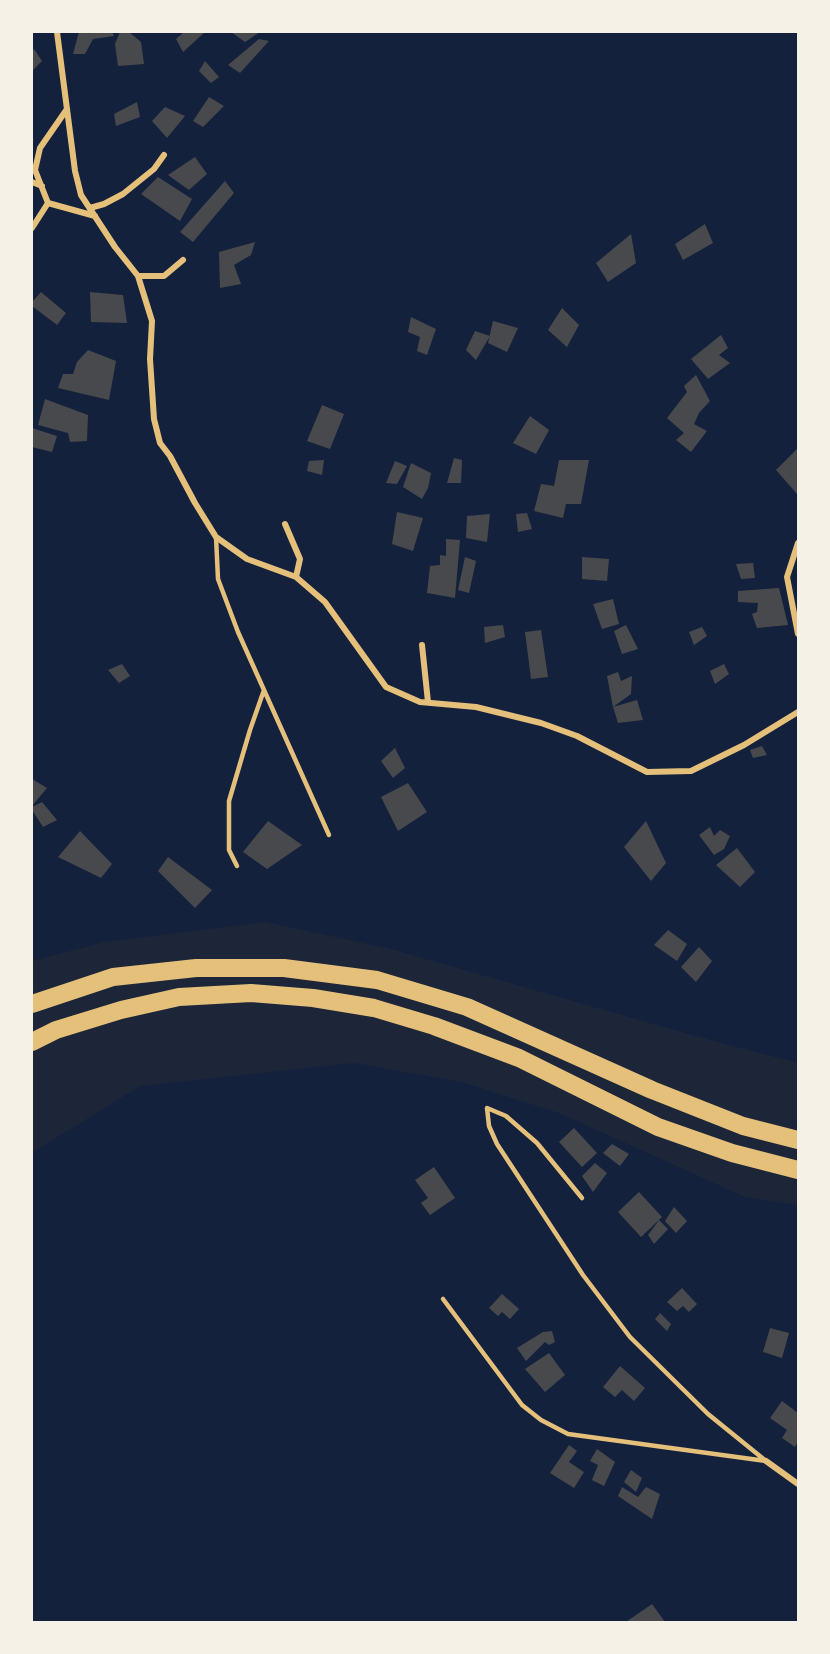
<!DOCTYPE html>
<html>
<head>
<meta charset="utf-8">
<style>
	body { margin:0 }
	#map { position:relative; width:830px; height:1654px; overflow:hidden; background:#14213d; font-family:Ubuntu,sans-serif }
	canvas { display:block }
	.frame { position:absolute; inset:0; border:33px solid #f6f1e7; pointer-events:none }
</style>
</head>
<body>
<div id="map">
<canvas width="830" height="1654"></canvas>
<div class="frame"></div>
</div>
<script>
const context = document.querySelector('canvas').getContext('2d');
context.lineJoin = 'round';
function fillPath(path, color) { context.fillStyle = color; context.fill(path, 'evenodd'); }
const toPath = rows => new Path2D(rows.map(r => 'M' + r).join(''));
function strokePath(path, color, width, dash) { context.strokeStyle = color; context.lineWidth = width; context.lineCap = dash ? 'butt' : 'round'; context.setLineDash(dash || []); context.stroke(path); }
fillPath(toPath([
	[265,922,391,949,692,1035,798,1063,798,1205,745,1197,559,1113,462,1082,354,1063,140,1086,32,1153,32,961,104,942]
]), '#1d2539');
fillPath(toPath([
	[79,32,112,32,114,36,93,39,85,54,73,54],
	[120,32,129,32,141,42,144,64,118,66,115,44],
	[184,32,205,32,183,52,176,39],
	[231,32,260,32,245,42],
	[259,39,269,41,240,73,228,65],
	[34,49,42,61,32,71,32,51],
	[205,61,219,77,211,83,199,71],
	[209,97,224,106,203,127,193,121],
	[137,102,140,117,116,126,114,114],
	[165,107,185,116,167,138,152,121],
	[195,157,207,174,189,190,168,175],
	[158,177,192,199,180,221,141,194],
	[225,181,234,193,193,242,180,232],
	[705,224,713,243,683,260,675,244],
	[631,234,636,263,608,282,596,263],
	[255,242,251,255,234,265,241,284,220,288,219,252],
	[41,292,66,313,57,325,32,306,32,302],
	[90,292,123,295,127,323,91,322],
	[562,308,579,325,567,347,548,330],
	[411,317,436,329,427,355,417,351,420,337,408,332],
	[493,321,518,328,507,352,488,343],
	[475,331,490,336,476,360,466,350],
	[721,335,728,348,719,355,730,363,708,379,691,359],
	[88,350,116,361,109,400,58,388,63,374,73,374,77,362],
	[696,375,710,401,699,413,694,424,707,431,691,452,676,440,684,433,667,418,687,392,684,386],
	[45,399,88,415,87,441,70,442,68,433,38,425],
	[322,405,344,414,330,449,307,441],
	[530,416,549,430,536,454,513,443],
	[32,428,57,436,52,452,32,447],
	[798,448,798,493,797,494,776,470],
	[454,458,462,460,461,483,447,483],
	[324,460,322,475,307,471,309,461],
	[559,460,589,460,581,504,566,504,563,518,534,511,541,484,554,486],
	[395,461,407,466,397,484,386,483],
	[411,463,431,473,428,488,422,499,403,487],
	[397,512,423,518,413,551,392,544],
	[527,513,532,529,518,532,516,514],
	[490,514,487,542,466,538,467,516],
	[446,539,460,540,455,598,427,593,430,566,440,565,440,555,446,556],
	[465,557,476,561,469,593,458,590],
	[582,557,609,559,607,581,582,579],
	[753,563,755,578,741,579,736,564],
	[779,588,788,625,757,628,752,614,757,612,758,603,738,602,738,591],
	[613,599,619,624,602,629,593,604],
	[503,625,505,637,485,643,484,627],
	[626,625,638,649,622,654,614,631],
	[702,627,707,636,694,645,689,632],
	[541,630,548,677,531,679,525,632],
	[122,664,130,676,119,683,108,670],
	[724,664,729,674,715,684,710,671],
	[618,672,621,681,632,676,631,694,613,707,607,676],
	[637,700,643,720,618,723,613,707],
	[762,746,767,755,753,758,750,750],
	[395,748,405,768,393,778,381,761],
	[32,779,47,788,32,806],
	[408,783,427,812,398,831,381,797],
	[42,802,57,820,43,827,32,810,32,807],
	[268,821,302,845,267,869,243,852],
	[646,821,666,863,651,881,624,847],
	[710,827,714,836,720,830,730,836,724,849,714,855,699,835],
	[80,831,112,864,101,878,58,857],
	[737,848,755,872,740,887,716,865],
	[168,857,212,890,195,908,158,871],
	[668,930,687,944,677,961,654,945],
	[699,947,712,961,696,982,681,967],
	[574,1128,597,1153,582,1167,559,1142],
	[612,1144,629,1154,620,1166,603,1153],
	[595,1163,607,1173,593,1192,582,1176],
	[434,1167,455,1198,430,1215,421,1203,428,1198,415,1180],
	[639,1192,662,1217,641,1237,618,1212],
	[674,1207,687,1221,676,1233,665,1221],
	[659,1220,668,1229,654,1244,648,1235],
	[682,1288,697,1304,689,1312,683,1306,677,1311,667,1302],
	[502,1294,519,1309,510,1319,502,1312,498,1316,489,1308],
	[660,1313,671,1324,667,1331,655,1319],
	[770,1328,789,1333,782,1358,763,1352],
	[552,1331,555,1342,549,1345,545,1342,526,1361,517,1348,543,1332],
	[549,1353,565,1375,545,1392,525,1369],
	[620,1366,645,1388,634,1401,622,1390,615,1397,603,1387],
	[782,1401,798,1413,798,1441,795,1447,782,1438,787,1430,770,1418],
	[569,1445,577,1451,569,1462,584,1472,574,1488,550,1473],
	[597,1449,615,1462,604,1486,592,1480,598,1465,590,1461],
	[631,1470,642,1478,636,1492,624,1482],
	[622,1487,638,1497,646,1487,660,1494,652,1519,618,1496],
	[652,1604,665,1622,626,1622]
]), '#48494c');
strokePath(toPath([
	[216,537,218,579,238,632,329,835],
	[237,866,229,850,229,801,250,730,264,690],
	[443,1299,522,1405,541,1420,568,1434,766,1461,708,1414,630,1337,583,1275,497,1144,489,1126,487,1108,506,1116,537,1143,582,1198]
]), '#e5c07b', 4.5);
strokePath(toPath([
	[57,32,75,171,81,195,115,247,138,276,152,321,150,359,154,419,160,443,170,456,195,503,216,537,247,559,296,577,325,602,386,687,420,702,476,707,541,723,577,736,647,772,691,771,744,745,798,712],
	[32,182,42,186],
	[48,203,35,170,40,148,67,109],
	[90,208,104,204,123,194,154,169,164,155],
	[32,228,48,203,95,216],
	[138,276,164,276,183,260],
	[285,524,300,559,296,577],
	[798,543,787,577,798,634],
	[422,645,428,702],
	[766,1461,798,1484]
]), '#e5c07b', 6);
strokePath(toPath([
	[32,1004,113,977,196,968,284,968,377,980,467,1007,652,1090,743,1126,798,1140],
	[32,1042,56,1030,121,1010,179,997,251,993,313,998,374,1008,434,1026,519,1058,658,1127,732,1153,798,1170]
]), '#e5c07b', 18);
</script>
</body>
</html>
